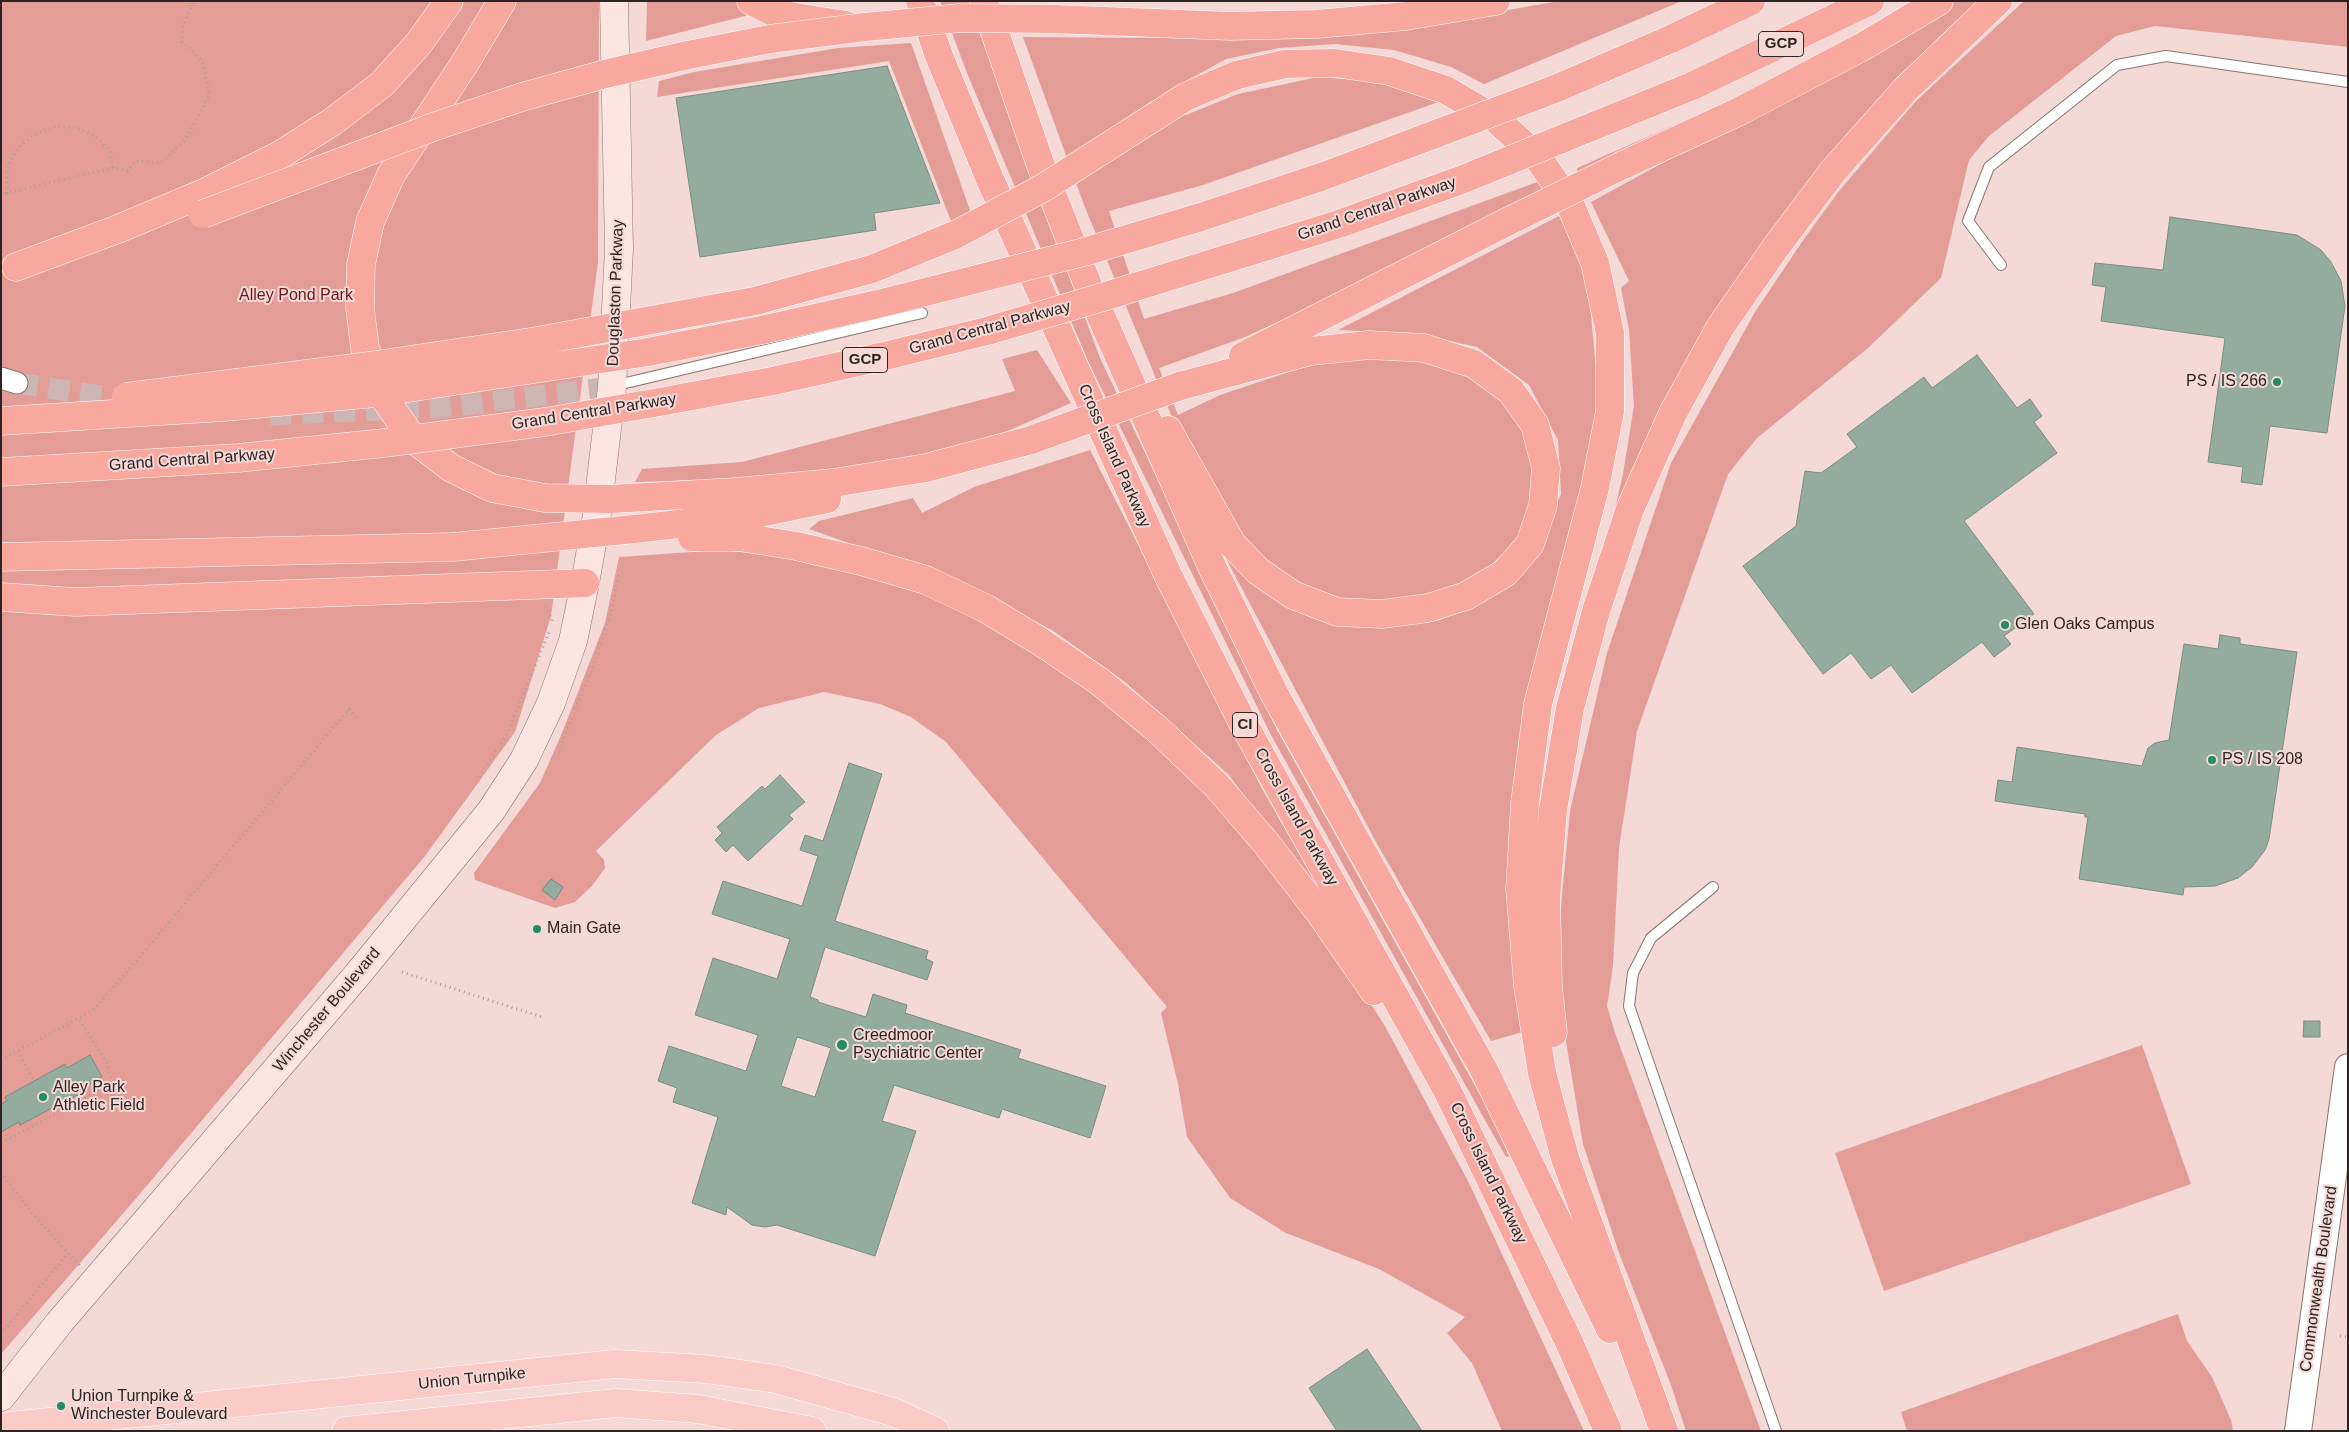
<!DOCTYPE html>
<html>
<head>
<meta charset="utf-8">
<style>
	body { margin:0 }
	#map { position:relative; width:2349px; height:1432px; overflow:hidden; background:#f4d9d6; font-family:Helvetica,sans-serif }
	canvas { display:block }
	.frame { position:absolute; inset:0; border:2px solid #2d2322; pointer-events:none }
</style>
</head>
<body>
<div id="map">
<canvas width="2349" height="1432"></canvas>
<div class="frame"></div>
</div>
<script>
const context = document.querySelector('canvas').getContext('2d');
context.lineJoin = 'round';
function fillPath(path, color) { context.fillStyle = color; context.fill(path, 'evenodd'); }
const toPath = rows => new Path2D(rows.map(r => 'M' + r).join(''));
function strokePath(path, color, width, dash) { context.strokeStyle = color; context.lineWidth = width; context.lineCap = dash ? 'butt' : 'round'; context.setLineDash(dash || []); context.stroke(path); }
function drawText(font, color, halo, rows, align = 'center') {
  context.font = font + ' Helvetica,sans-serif'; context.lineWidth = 4; context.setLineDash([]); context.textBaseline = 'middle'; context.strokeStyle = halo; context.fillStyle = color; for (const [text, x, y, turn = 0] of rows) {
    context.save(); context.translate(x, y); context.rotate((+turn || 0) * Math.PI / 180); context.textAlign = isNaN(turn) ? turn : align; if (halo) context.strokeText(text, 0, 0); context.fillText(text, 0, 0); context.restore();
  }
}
fillPath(toPath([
	[1,1,599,1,598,262,551,616,515,732,425,856,133,1202,1,1354],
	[647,1,737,1,753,14,646,41],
	[940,1,969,1,1011,119,1100,358,1277,730,1493,1118,1509,1156,1506,1157,1486,1122,1271,735,1088,361,967,73],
	[1559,1,1682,1,1484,84,1451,67,1394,50,1335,44,1279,48,1226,59,1168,91,1186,115,1238,94,1318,77,1392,83,1447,99,1203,185,1109,211,1144,319,1233,293,1540,181,1545,189,1370,280,1245,337,1159,368,1178,415,1220,395,1322,361,1398,353,1460,367,1516,411,1539,471,1523,536,1480,575,1416,600,1338,599,1271,570,1229,521,1172,417,1084,205,1023,37,1288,39,1422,25],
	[1955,1,1987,1,1776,234,1601,569,1623,474,1634,406,1629,330,1621,288,1629,281,1591,202,1874,48],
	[2024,1,2348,1,2348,47,2155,26,2116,36,1989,136,1969,160,1941,278,1868,348,1757,438,1728,474,1637,731,1619,848,1613,966,1607,1006,1615,1033,1761,1431,1686,1431,1671,1385,1619,1253,1583,1144,1562,1017,1561,907,1570,811,1607,653,1671,463,1755,312,1804,239,1839,191,1915,102],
	[911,43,972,216,953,226,889,61,657,97,659,81,694,72,838,48],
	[1747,93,1578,174,1577,168],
	[1559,216,1570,226,1588,281,1598,394,1583,491,1540,655,1523,1032,1491,1041,1376,842,1221,549,1385,627,1440,620,1501,592,1538,548,1561,494,1558,440,1529,385,1477,347,1413,333,1338,330],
	[1037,350,1071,403,967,449,871,468,732,479,635,482,642,469,742,462,1015,391,1002,359],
	[1090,450,1261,787,1321,892,1318,897,1229,775,1125,682,1052,630,947,578,809,529,819,521,913,498,922,513,974,487],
	[721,550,813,560,945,598,1059,662,1199,777,1304,901,1385,1026,1469,1183,1584,1431,1502,1431,1472,1363,1447,1333,1465,1317,1379,1269,1286,1233,1230,1198,1187,1137,1178,1084,1161,1013,1167,1007,946,742,911,717,880,704,824,692,759,708,716,735,596,851,604,860,605,868,592,886,575,902,555,908,475,880,474,873,540,783,562,733,605,623,619,557],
	[2142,1045,2191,1184,1884,1291,1835,1153],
	[2178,1314,2187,1341,2212,1377,2231,1420,2233,1431,1907,1431,1901,1412]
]), '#e49d96');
const building = toPath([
	[887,66,940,203,874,213,876,230,700,257,676,98,887,66],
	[2170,217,2297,235,2321,250,2331,262,2341,281,2345,306,2327,433,2270,426,2262,485,2241,482,2243,467,2208,462,2225,338,2101,321,2106,287,2092,285,2095,263,2163,270,2170,217],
	[1977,355,2017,408,2030,399,2042,416,2034,422,2057,453,1964,521,2034,614,2004,636,2011,644,1994,657,1982,642,1912,693,1891,665,1871,679,1851,653,1823,674,1743,566,1796,526,1805,471,1821,473,1857,447,1847,434,1924,377,1932,388,1977,355],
	[2220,635,2240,638,2240,644,2297,652,2269,839,2265,850,2252,867,2238,878,2215,886,2184,887,2183,895,2079,879,2088,817,2085,817,2085,814,1995,801,1998,780,2012,782,2017,747,2142,766,2148,748,2155,743,2169,740,2184,644,2218,649,2220,635],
	[849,763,882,774,835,921,928,951,926,959,933,962,927,980,825,947,810,997,818,1000,818,1002,866,1017,873,994,907,1005,905,1013,1021,1050,1018,1058,1106,1086,1090,1138,1002,1109,999,1118,894,1085,882,1121,916,1131,875,1256,777,1225,765,1227,752,1225,727,1207,726,1215,692,1203,718,1117,673,1102,677,1088,658,1081,669,1046,746,1071,758,1035,695,1015,713,958,777,979,790,939,712,914,723,881,802,906,818,856,800,850,805,835,823,841,849,763],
	[797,1037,831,1048,815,1097,781,1086,797,1037],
	[780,775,805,802,789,815,793,819,748,861,733,845,726,852,715,840,722,833,717,827,762,786,765,789,780,775],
	[551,879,563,887,555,900,542,890,551,879],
	[2304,1021,2320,1021,2320,1037,2303,1037,2304,1021],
	[90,1055,102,1077,79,1090,81,1093,69,1099,20,1125,19,1122,1,1132,1,1104,7,1101,5,1097,65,1064,67,1068,90,1055],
	[1367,1349,1422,1431,1337,1431,1309,1388,1367,1349]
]);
fillPath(building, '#94aba0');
strokePath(building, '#788e83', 1);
strokePath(toPath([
	[17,383,140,402],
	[270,415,447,407,612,387]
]), '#ccb5b2', 21, [21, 11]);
const service = toPath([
	[2001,265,1968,221,1989,167,2117,65,2166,56,2348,82],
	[613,386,922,313],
	[1713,887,1651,938,1633,973,1629,1006,1776,1431]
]);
const minor = toPath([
	[1,378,17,383]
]);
const tertiary = toPath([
	[2298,1431,2348,1067]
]);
const secondary = toPath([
	[1,1397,59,1323,358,974,491,811,524,760,551,703,573,641,585,583,596,521,612,387,619,249,614,1]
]);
const primary = toPath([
	[1,1427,615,1364,706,1369,776,1379,893,1412,935,1431],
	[346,1431,616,1403,698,1409,812,1431]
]);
const motorway = toPath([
	[751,1,777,14,846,25],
	[920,1,939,56,989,177,1168,575,1243,723,1447,1090,1569,1342,1608,1431],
	[984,1,1040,163,1093,298,1214,571,1275,695,1484,1070,1610,1329],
	[1054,19,1230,26,1317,24,1406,16,1496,1],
	[1671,39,1751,1],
	[1692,86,1870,1],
	[1187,96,1237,75,1285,64,1335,63,1389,71,1446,90,1497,120,1538,158,1570,204,1595,263,1610,333,1610,411,1595,488,1538,704,1525,803,1520,889,1528,986,1542,1073,1565,1158,1664,1431],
	[1623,165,1740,111,1862,47,1939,1],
	[16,267,118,229,204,193,280,155,332,122,382,84,419,43,449,1],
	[1243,356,1509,221],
	[380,386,365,348,360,308,361,265,370,222,391,175,465,63,502,1],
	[1168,430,1232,544,1258,571,1293,595,1337,612,1382,614,1428,608,1466,596,1505,573,1530,544,1543,505,1546,468,1535,425,1511,391,1474,364,1424,348,1369,345,1311,351,1180,386],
	[412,438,451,468,492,488],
	[736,492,833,483,926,468,1031,440],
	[745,516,827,499],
	[740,537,796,546,861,561,926,580,985,608,1038,640,1099,681,1156,728,1217,786,1266,843,1320,913,1374,991],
	[1,557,453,547],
	[1,597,75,602,585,583],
	[1553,1033,1548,986,1546,899,1553,810,1570,708,1596,611,1630,509,1673,413,1721,326,1776,247,1834,170,1905,90,1998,1]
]);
strokePath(service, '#8b7471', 12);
strokePath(minor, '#8b7471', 23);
strokePath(tertiary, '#8b7471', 28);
strokePath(secondary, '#8b7471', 29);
strokePath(primary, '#fff', 29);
strokePath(motorway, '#fff', 29);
strokePath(toPath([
	[7,193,7,170,16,150,33,135,56,126,77,128,98,138,111,153,112,168],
	[1,196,7,193,112,168,128,171,136,161,161,163,185,140,209,96,204,66,194,52,182,42,183,27,193,1],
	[546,606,552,619,551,624],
	[575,709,590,675,611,613,619,572],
	[348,710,359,719],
	[560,747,573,715],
	[479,777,505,738,550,630],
	[385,895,388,897],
	[402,972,542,1017],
	[18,1051,34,1081],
	[1,1060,92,1011,132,966,350,708],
	[69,1099,73,1106],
	[30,1120,33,1128],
	[1,1143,107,1086,111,1080,108,1065,79,1018],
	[1,1173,32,1213,80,1266],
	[1,1334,68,1253],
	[2340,1336,2348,1337]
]), '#b09b98', 3, [1, 4]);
strokePath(service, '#fff', 10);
strokePath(minor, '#fff', 21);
strokePath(tertiary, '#fff', 26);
strokePath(secondary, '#fde5e2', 28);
strokePath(primary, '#fbcbc6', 28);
strokePath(motorway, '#f9a8a0', 28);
const motorwayBridge = toPath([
	[203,214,436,126,522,97,605,74,688,55,770,39,865,27,960,18,1054,19],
	[1509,221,1623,165],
	[383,396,412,438],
	[126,397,377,365,537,341,755,301,872,269,957,234,1043,188,1187,96],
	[1,421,224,407,375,393,648,352,762,330,878,304,1084,252,1201,217,1324,176,1555,89,1671,39],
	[1031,440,1180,386],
	[1,472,238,458,384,443,545,422,665,401,773,381,889,355,987,331,1103,297,1339,224,1461,180,1692,86],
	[492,488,545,498,611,499,736,492],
	[692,537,740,537],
	[453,547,644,528,745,516]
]);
strokePath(motorwayBridge, '#fff', 29, []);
strokePath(motorwayBridge, '#f9a8a0', 28);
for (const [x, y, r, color] of [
	[2277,382,5,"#228b67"],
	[2005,625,5,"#228b67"],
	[2212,760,5,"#228b67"],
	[537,929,5,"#228b67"],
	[842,1045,6,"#228b67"],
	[43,1097,5,"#228b67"],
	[61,1406,5,"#228b67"]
]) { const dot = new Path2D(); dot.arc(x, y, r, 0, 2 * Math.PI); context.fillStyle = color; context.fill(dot); strokePath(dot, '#f4d9d6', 2); }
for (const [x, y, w] of [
	[1781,44,45],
	[865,360,45],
	[1245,725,25]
]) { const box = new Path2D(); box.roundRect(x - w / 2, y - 12.5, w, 25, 4); context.fillStyle = '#f4d9d6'; context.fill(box); strokePath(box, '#2d2322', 1); }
drawText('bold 15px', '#2d2322', null, [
	["GCP",1781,44],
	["GCP",865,360],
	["CI",1245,725]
]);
drawText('16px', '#2d2322', '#f4d9d6', [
	["Grand Central Parkway",1377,209,-19],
	["Douglaston Parkway",616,293,-88],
	["Grand Central Parkway",990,328,-15],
	["Grand Central Parkway",594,412,-9],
	["Cross Island Parkway",1114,456,66],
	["Grand Central Parkway",192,460,-4],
	["Cross Island Parkway",1296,817,61],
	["Winchester Boulevard",327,1010,-50],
	["Cross Island Parkway",1488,1173,64],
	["Commonwealth Boulevard",2319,1279,-82],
	["Union Turnpike",472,1379,-6]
]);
drawText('16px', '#6b1716', '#f4d9d6', [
	["Alley Pond Park",296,296]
]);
drawText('16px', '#2d2322', '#f4d9d6', [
	["PS / IS 266",2267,382,"right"],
	["Glen Oaks Campus",2015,625],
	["PS / IS 208",2222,760],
	["Main Gate",547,929],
	["Creedmoor",853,1036],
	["Psychiatric Center",853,1054],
	["Alley Park",53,1088],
	["Athletic Field",53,1106],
	["Union Turnpike &",71,1397],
	["Winchester Boulevard",71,1415]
], 'left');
</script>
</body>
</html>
